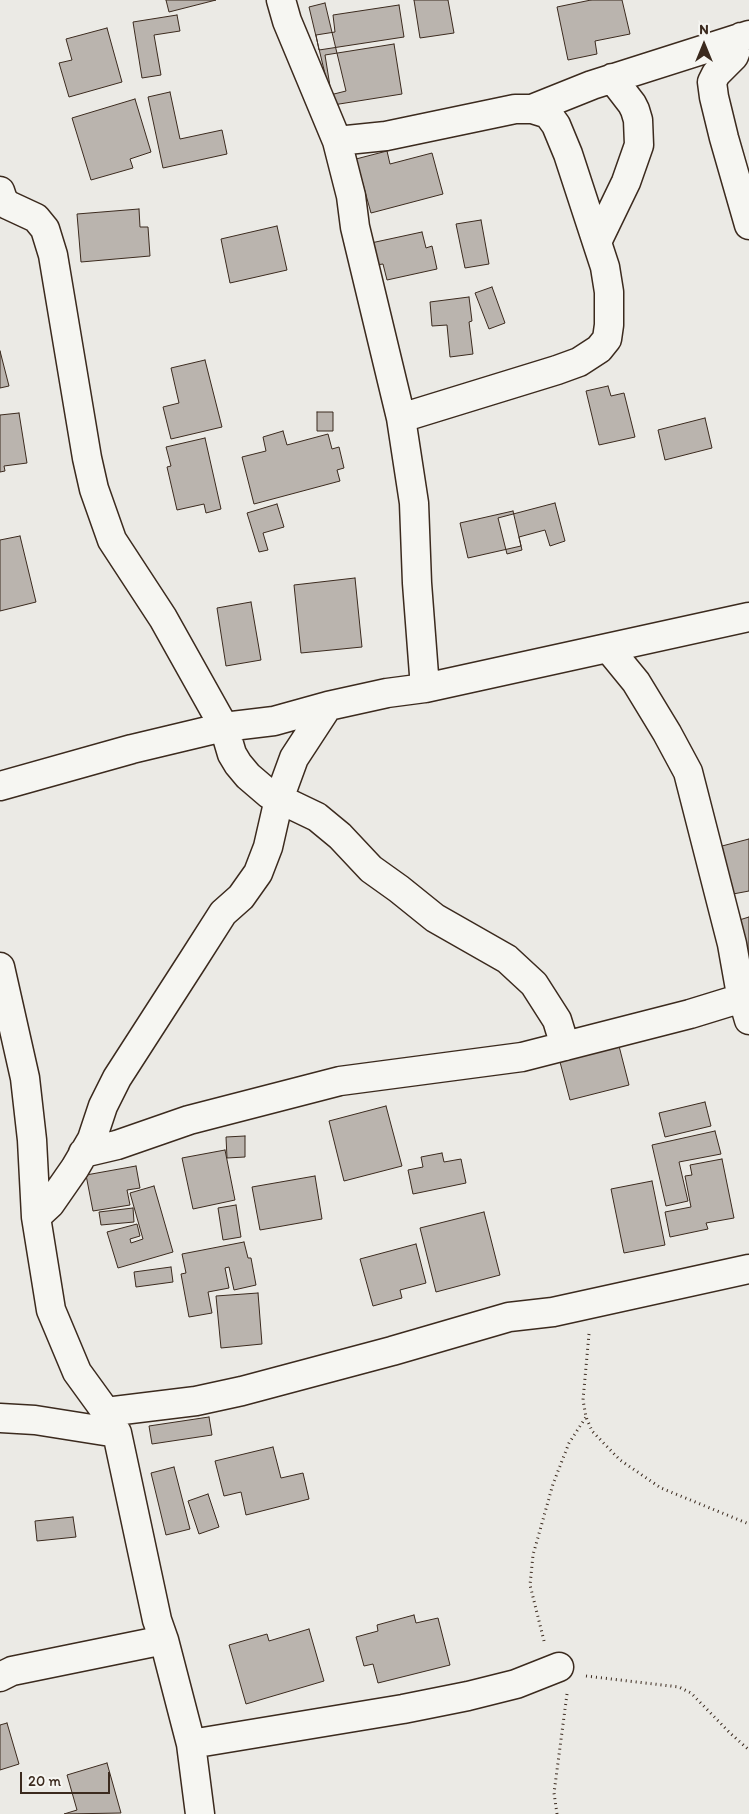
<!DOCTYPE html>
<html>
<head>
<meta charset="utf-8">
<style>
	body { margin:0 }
	#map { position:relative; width:749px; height:1814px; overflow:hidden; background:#ebeae5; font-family:Itim,sans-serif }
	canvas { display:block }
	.north { position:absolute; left:679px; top:20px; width:50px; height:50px; -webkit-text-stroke:4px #f6f6f2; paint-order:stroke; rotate:0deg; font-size:14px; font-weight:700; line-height:20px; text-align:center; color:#3b2a1e }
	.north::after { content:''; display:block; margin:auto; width:18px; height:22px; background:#3b2a1e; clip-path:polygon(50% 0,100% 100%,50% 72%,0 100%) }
	.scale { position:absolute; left:20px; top:1772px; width:90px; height:22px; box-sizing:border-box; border:2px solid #3b2a1e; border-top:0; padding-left:6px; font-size:15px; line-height:18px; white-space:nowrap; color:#3b2a1e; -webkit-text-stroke:4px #f6f6f2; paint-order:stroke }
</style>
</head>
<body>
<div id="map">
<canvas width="749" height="1814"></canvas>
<div class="north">N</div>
<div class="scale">20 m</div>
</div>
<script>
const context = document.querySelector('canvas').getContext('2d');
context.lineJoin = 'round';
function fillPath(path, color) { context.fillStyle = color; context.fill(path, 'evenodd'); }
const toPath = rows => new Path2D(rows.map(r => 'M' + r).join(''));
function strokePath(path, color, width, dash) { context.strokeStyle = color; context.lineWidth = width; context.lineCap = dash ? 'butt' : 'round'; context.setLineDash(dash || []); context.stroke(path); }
const building = toPath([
	[166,0,216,0,169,12,166,0],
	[414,0,448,0,454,33,420,38,414,0],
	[591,0,622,0,630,34,595,41,597,54,568,60,557,7,591,0],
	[325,3,346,91,330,95,309,7,325,3],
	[399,5,404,37,319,50,316,35,335,32,333,15,399,5],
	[177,15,180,31,154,35,161,75,142,78,133,22,177,15],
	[107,28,122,82,69,97,59,63,72,60,66,39,107,28],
	[394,44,402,94,333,105,325,55,394,44],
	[170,92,180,139,222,130,227,154,163,168,148,97,170,92],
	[135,99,151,152,130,159,133,168,91,180,72,118,135,99],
	[387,151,390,164,432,153,443,194,371,213,356,159,387,151],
	[139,209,140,227,148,227,150,256,81,262,77,214,139,209],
	[481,220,489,264,465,268,456,224,481,220],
	[277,226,287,270,230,283,221,239,277,226],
	[422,232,426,248,432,246,437,269,387,280,383,264,376,265,371,243,422,232],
	[492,287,505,323,489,329,475,293,492,287],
	[469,297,472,321,469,322,473,354,450,357,447,325,432,326,430,302,469,297],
	[0,351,9,386,0,388,0,351],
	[205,360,222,427,171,439,163,407,179,403,171,368,205,360],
	[608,386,611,396,624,393,635,437,599,445,586,391,608,386],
	[317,412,333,412,333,431,317,431,317,412],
	[19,413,27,463,4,466,5,471,0,472,0,415,19,413],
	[705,418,712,448,665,460,658,430,705,418],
	[283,431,287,445,328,434,332,449,339,447,344,468,337,470,340,481,254,504,242,457,266,451,263,437,283,431],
	[205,438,221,509,206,513,204,504,177,510,167,467,171,466,166,447,205,438],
	[555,503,565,541,550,546,545,530,519,537,522,550,507,554,498,518,555,503],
	[277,504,284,527,263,533,268,550,259,552,247,513,277,504],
	[513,511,521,546,468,558,460,523,513,511],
	[20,536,36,602,0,611,0,540,20,536],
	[355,578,362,647,301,653,294,585,355,578],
	[251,602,261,660,226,666,217,608,251,602],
	[749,839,749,891,733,894,722,846,749,839],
	[749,917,749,966,736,921,749,917],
	[619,1046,629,1085,570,1100,560,1062,619,1046],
	[705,1102,711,1126,665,1137,659,1113,705,1102],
	[386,1106,402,1166,344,1181,329,1121,386,1106],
	[715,1131,721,1154,679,1162,688,1201,666,1206,652,1145,715,1131],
	[245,1136,245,1157,227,1158,226,1137,245,1136],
	[225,1150,235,1200,193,1209,182,1158,225,1150],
	[442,1153,444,1162,461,1159,466,1183,413,1194,408,1170,423,1167,421,1157,442,1153],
	[722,1159,734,1218,706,1223,708,1229,670,1237,665,1212,691,1207,685,1176,692,1175,690,1165,722,1159],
	[136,1166,140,1188,127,1190,130,1205,93,1211,86,1175,136,1166],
	[315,1176,322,1219,260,1230,252,1187,315,1176],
	[652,1181,665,1245,624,1253,611,1189,652,1181],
	[154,1186,173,1252,118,1268,107,1232,137,1224,140,1236,130,1239,131,1243,143,1239,130,1193,154,1186],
	[236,1205,241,1237,223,1240,218,1208,236,1205],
	[133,1208,134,1222,101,1225,99,1212,133,1208],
	[484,1212,500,1275,436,1292,420,1228,484,1212],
	[244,1242,248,1258,251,1258,256,1285,234,1290,229,1267,225,1268,229,1288,208,1292,212,1313,189,1317,181,1274,186,1273,182,1254,244,1242],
	[416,1244,426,1283,400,1290,402,1298,373,1306,360,1259,416,1244],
	[171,1267,173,1282,136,1287,134,1272,171,1267],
	[258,1293,262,1344,221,1348,216,1296,258,1293],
	[209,1417,212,1435,152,1444,149,1426,209,1417],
	[273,1447,281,1478,303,1473,309,1499,246,1515,241,1492,224,1496,215,1461,273,1447],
	[174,1467,190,1529,166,1535,151,1473,174,1467],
	[208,1494,219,1527,199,1534,188,1501,208,1494],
	[73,1517,76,1537,37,1541,35,1521,73,1517],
	[414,1615,416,1623,438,1618,450,1665,378,1683,373,1664,364,1666,356,1637,378,1631,377,1625,414,1615],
	[309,1629,324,1681,246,1704,229,1645,267,1634,269,1641,309,1629],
	[7,1723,19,1764,0,1770,0,1725,7,1723],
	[107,1763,121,1813,64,1814,77,1810,67,1775,107,1763]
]);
fillPath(building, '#bab4ae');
strokePath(building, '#3b2a1e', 1);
const minor = toPath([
	[281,0,287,21,337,141,351,196,355,227,401,418,414,503,417,583,425,688],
	[741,37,734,56,716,74,712,82,714,97,724,138,749,225],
	[532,109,592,85,749,35],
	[337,141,386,136,515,109,532,109,548,114,556,125,568,154,605,267,609,292,609,325,607,339,599,349,579,362,557,370,401,418],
	[0,191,3,200,8,205,36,218,45,229,53,255,87,458,94,489,112,540,163,618,224,727,232,754,238,764,248,776,269,794,317,817,340,836,371,869,399,889,435,918,507,959,534,984,557,1020,565,1046],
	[597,242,626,182,639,145,638,120,635,110,632,104,612,78],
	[609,649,636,682,667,733,688,772,732,944,740,989,749,1020],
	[0,786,132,749,224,727,274,721,328,706,387,693,425,688,749,617],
	[0,967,25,1078,32,1140,36,1217,51,1310,77,1372,106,1412,117,1433,157,1620,164,1640,191,1744,200,1814],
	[83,1153,117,1145,189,1120,340,1081,522,1057,690,1014,742,998],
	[36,1217,50,1204,75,1168,92,1139,103,1106,117,1078,193,960,223,913,241,897,258,873,268,847,279,799,294,758,328,706],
	[106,1412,196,1401,242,1391,392,1351,509,1317,553,1312,749,1269],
	[0,1418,35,1420,117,1433],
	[0,1677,12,1671,164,1640],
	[191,1744,403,1709,468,1696,516,1684,559,1667]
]);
strokePath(minor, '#3b2a1e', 31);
strokePath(toPath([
	[589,1334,583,1400,586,1417,592,1431,620,1460,661,1488,749,1524],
	[544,1641,530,1585,533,1555,553,1484,569,1443,586,1417],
	[586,1676,679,1687,691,1693,730,1733,749,1750],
	[557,1814,554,1793,567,1694]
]), '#3b2a1e', 3, [1, 4]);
strokePath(minor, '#f6f6f2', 28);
</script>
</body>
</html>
